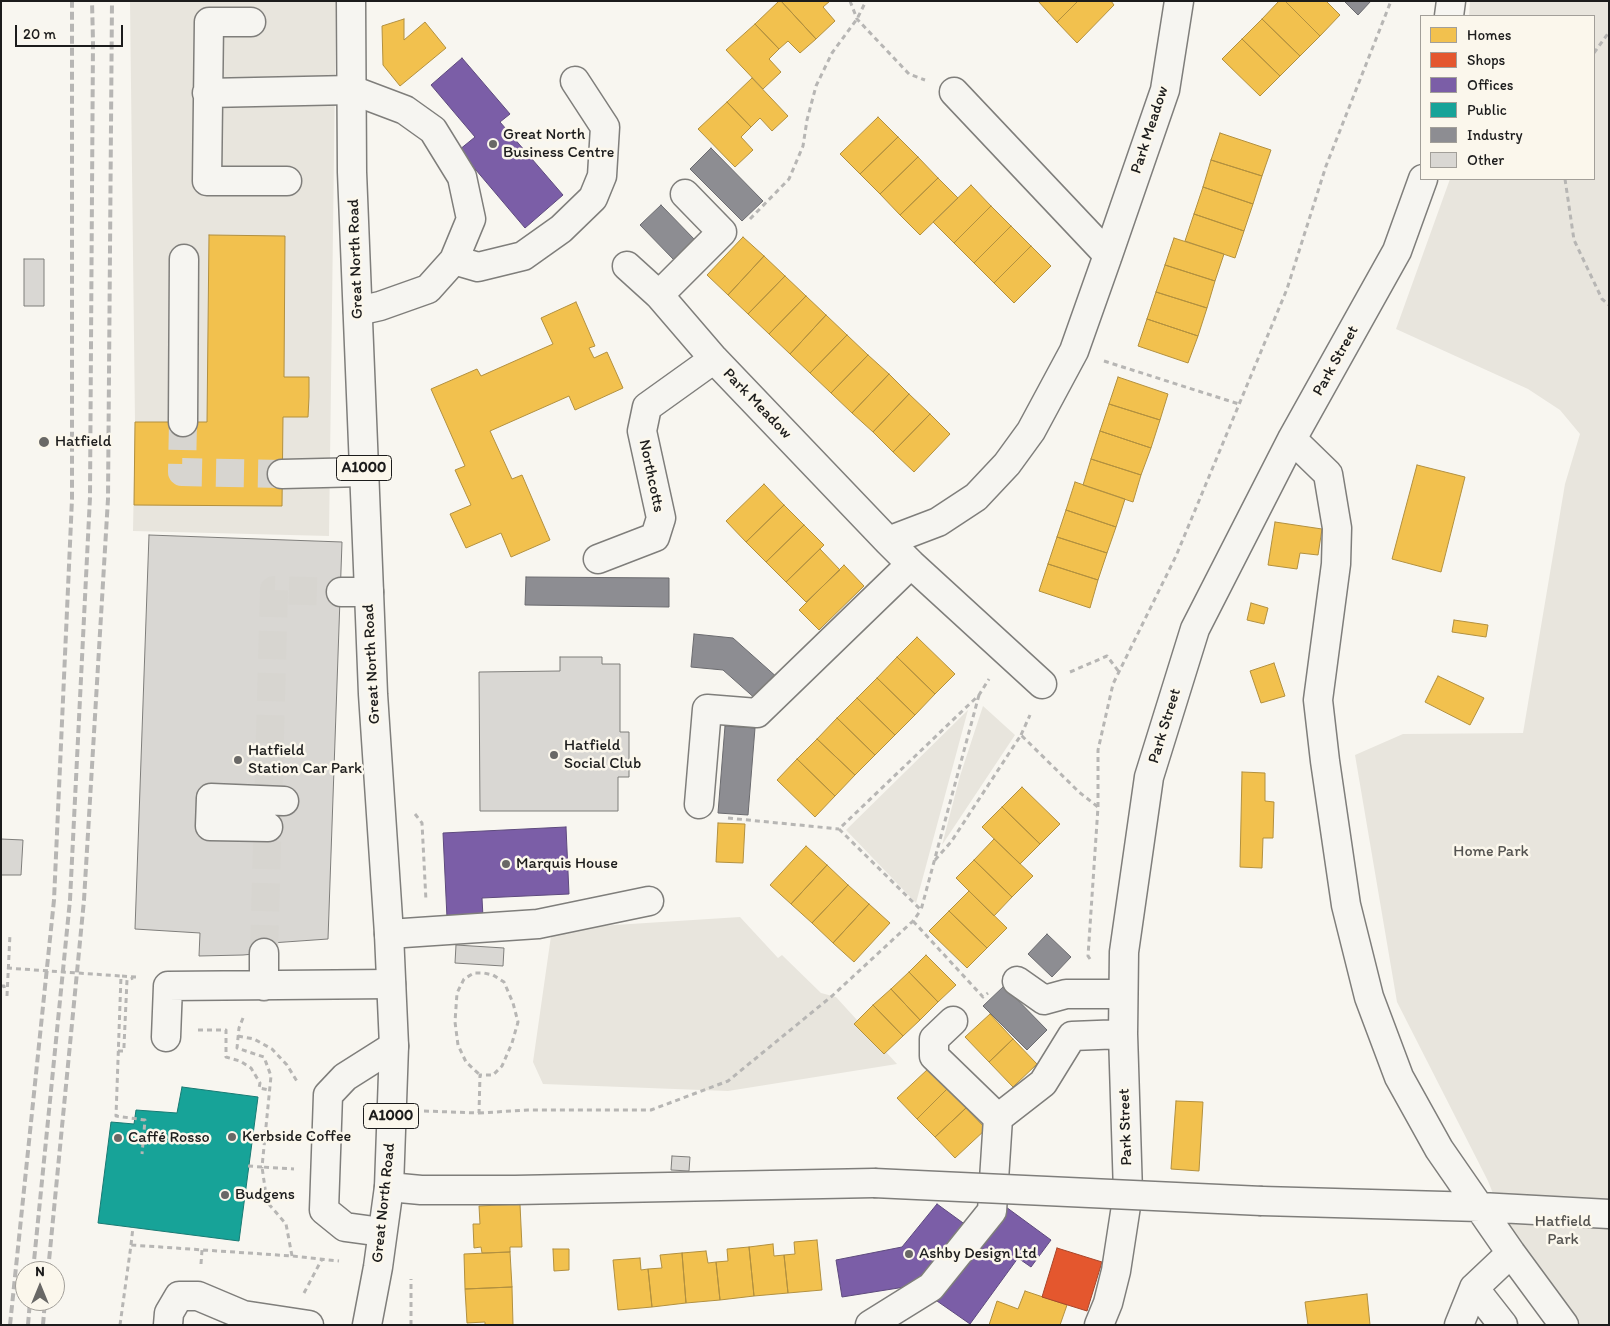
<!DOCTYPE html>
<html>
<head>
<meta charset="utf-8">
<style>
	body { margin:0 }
	#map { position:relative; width:1610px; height:1326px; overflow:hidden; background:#f8f6f0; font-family:Itim,sans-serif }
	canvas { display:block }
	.frame { position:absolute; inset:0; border:2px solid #1c1c1c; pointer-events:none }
	.legend { position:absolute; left:1420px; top:15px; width:175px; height:165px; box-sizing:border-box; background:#fbf7ec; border:1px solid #a29f99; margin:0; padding:6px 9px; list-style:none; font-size:15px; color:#1c1c1c }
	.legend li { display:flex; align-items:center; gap:10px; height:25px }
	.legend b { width:25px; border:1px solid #a29f99 }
	.north { position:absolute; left:15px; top:1261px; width:50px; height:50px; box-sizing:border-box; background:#fbf7ec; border:1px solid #a29f99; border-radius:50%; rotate:0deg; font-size:14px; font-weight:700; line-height:20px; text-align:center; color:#1c1c1c }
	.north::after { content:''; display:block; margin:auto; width:18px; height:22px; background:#696866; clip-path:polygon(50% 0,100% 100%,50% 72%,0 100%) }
	.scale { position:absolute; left:15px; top:25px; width:108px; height:22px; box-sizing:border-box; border:2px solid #1c1c1c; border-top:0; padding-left:6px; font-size:15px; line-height:18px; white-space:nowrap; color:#1c1c1c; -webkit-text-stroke:4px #fbf7ec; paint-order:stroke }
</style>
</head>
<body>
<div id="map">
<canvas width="1610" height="1326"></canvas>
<div class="frame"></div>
<ul class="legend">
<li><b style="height:14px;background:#f2c14e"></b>Homes</li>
<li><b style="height:14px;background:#e4572e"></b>Shops</li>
<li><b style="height:14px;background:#7b5ea7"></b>Offices</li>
<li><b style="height:14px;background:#17a398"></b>Public</li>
<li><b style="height:14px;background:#8d8d92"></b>Industry</li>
<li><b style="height:14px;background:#d9d7d3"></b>Other</li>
</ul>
<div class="north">N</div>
<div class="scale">20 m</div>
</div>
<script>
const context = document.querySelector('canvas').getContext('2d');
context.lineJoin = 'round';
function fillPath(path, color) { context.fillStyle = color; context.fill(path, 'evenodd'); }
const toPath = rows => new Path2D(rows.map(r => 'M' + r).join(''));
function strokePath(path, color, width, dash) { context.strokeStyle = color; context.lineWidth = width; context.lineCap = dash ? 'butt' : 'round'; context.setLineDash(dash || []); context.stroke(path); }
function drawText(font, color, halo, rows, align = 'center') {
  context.font = font + ' Itim,sans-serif'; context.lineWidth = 5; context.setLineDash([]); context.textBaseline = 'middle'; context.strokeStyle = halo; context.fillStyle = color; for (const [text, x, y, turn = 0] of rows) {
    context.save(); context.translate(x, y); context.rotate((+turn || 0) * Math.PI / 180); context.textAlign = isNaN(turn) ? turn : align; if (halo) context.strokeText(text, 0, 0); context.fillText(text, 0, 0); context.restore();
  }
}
fillPath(toPath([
	[130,1,336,1,329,536,133,531,135,422],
	[1470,1,1609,1,1609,1325,1579,1325,1512,1241,1488,1181,1397,1002,1355,755,1403,734,1523,733,1565,484,1580,434,1560,410,1528,389,1396,329,1450,179,1594,179,1594,16,1469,16],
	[983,706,1015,735,942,845,960,776],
	[968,710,916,903,846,830],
	[740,917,778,958,782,955,821,993,836,997,897,1064,728,1091,543,1084,533,1062,552,929]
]), '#e8e5dd');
const homes = toPath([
	[779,1,781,1,816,39,800,53,788,41,779,49,755,24,779,1],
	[781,1,830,1,823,7,835,21,816,39,781,1],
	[1038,1,1078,1,1057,22,1038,1],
	[1078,1,1111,1,1114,5,1077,43,1057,22,1078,1],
	[1279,1,1285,1,1320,36,1300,56,1262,19,1279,1],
	[1285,1,1326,1,1340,15,1320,36,1285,1],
	[404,19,404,40,425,22,446,48,400,86,383,65,382,26,404,19],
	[1262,19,1300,56,1280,76,1242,39,1262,19],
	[755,24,779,49,769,59,781,72,763,89,726,50,755,24],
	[1242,39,1280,76,1260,96,1222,59,1242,39],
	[752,78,788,116,772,131,760,118,751,127,727,102,752,78],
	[727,102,751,127,741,137,753,150,735,167,698,129,727,102],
	[878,117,898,137,860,174,840,154,878,117],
	[1220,133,1271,150,1262,176,1211,160,1220,133],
	[898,137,918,157,880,194,860,174,898,137],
	[918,157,938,178,900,215,880,194,918,157],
	[1211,160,1262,176,1253,204,1203,187,1211,160],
	[938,178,958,198,920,235,900,215,938,178],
	[971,185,991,206,954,243,933,222,971,185],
	[1203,187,1253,204,1244,231,1194,214,1203,187],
	[991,206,1011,226,974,263,954,243,991,206],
	[1194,214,1244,231,1235,258,1185,241,1194,214],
	[1011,226,1031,246,994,283,974,263,1011,226],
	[209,235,285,236,284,377,309,377,309,397,308,417,283,417,282,506,134,505,135,422,207,422,209,235],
	[743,237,764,256,728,295,707,275,743,237],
	[1174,238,1224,254,1215,281,1165,265,1174,238],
	[1031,246,1051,266,1014,303,994,283,1031,246],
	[764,256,785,276,748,314,728,295,764,256],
	[1165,265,1215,281,1207,308,1156,292,1165,265],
	[785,276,806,296,769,334,748,314,785,276],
	[1156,292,1207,308,1198,336,1147,319,1156,292],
	[806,296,826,315,790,354,769,334,806,296],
	[576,302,595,346,589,348,594,358,607,352,623,388,575,410,569,396,490,431,512,479,522,475,550,540,511,557,501,533,466,548,450,514,471,505,455,470,465,466,431,389,477,369,481,376,553,344,541,318,576,302],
	[826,315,847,335,810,373,790,354,826,315],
	[1147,319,1198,336,1188,363,1138,346,1147,319],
	[847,335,868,355,831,393,810,373,847,335],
	[868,355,889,374,852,413,831,393,868,355],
	[889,374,909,394,873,432,852,413,889,374],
	[1118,377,1168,394,1160,420,1109,404,1118,377],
	[909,394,930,414,893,452,873,432,909,394],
	[1109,404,1160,420,1151,448,1100,431,1109,404],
	[930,414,950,434,914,472,893,452,930,414],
	[1100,431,1151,448,1141,475,1091,459,1100,431],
	[1091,459,1141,475,1133,502,1083,485,1091,459],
	[1417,465,1465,477,1441,572,1392,559,1417,465],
	[1075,482,1125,499,1116,527,1066,510,1075,482],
	[764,484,784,505,746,542,726,521,764,484],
	[784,505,804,525,766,562,746,542,784,505],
	[1066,510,1116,527,1107,553,1057,537,1066,510],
	[1275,522,1322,529,1318,555,1300,553,1297,569,1268,565,1275,522],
	[804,525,824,545,786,582,766,562,804,525],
	[1057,537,1107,553,1098,580,1048,564,1057,537],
	[820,549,840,570,806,602,786,582,820,549],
	[1048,564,1098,580,1090,608,1039,591,1048,564],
	[844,565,864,586,819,630,799,610,844,565],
	[1251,603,1268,608,1264,624,1247,620,1251,603],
	[1454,620,1488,625,1486,637,1452,632,1454,620],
	[917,637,955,674,935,694,897,657,917,637],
	[897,657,935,694,915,715,877,678,897,657],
	[1274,663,1285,696,1261,703,1250,671,1274,663],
	[1438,676,1484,698,1470,725,1425,702,1438,676],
	[877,678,915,715,895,735,857,698,877,678],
	[857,698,895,735,875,755,837,718,857,698],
	[837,718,875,755,855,775,817,739,837,718],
	[817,739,855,775,835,796,797,759,817,739],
	[797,759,835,796,815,817,777,780,797,759],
	[1242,772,1265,773,1265,801,1274,802,1273,838,1263,838,1262,868,1240,867,1242,772],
	[1022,787,1060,824,1040,844,1002,807,1022,787],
	[1002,807,1040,844,1020,864,982,827,1002,807],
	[718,823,745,824,743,863,716,862,718,823],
	[994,839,1033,876,1012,897,974,860,994,839],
	[806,846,827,865,791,904,770,885,806,846],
	[974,860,1012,897,994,916,956,878,974,860],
	[827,865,848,885,812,923,791,904,827,865],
	[848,885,869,904,833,943,812,923,848,885],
	[969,891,1007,928,987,948,949,911,969,891],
	[869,904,890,923,854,962,833,943,869,904],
	[949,911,987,948,967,968,929,931,949,911],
	[926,955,956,985,938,1002,909,972,926,955],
	[909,972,938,1002,920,1020,891,989,909,972],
	[891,989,920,1020,903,1036,873,1005,891,989],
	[873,1005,903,1036,884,1054,854,1024,873,1005],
	[990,1014,1013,1039,989,1062,965,1037,990,1014],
	[1013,1039,1037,1064,1013,1087,989,1062,1013,1039],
	[928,1069,947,1089,917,1119,897,1098,928,1069],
	[947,1089,966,1108,935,1137,917,1119,947,1089],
	[1176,1101,1203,1102,1199,1171,1171,1169,1176,1101],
	[966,1108,986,1129,955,1158,935,1137,966,1108],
	[520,1204,522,1247,510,1247,510,1252,482,1253,481,1247,474,1248,473,1224,480,1224,479,1206,520,1204],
	[817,1240,822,1290,788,1293,784,1255,795,1254,794,1242,817,1240],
	[773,1244,774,1256,784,1255,788,1293,754,1296,749,1247,773,1244],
	[749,1247,754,1296,720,1300,716,1262,728,1261,727,1249,749,1247],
	[553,1249,569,1249,569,1270,554,1271,553,1249],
	[706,1251,708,1263,716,1262,720,1300,686,1303,682,1253,706,1251],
	[510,1252,512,1287,465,1289,464,1254,510,1252],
	[682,1253,686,1303,652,1307,648,1269,662,1268,660,1255,682,1253],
	[640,1258,641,1270,648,1269,652,1307,618,1310,613,1260,640,1258],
	[512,1287,513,1325,485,1325,485,1322,467,1323,465,1289,512,1287],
	[1025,1291,1067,1305,1060,1325,989,1325,997,1301,1018,1309,1025,1291],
	[1367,1294,1370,1325,1308,1325,1305,1302,1367,1294]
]);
fillPath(homes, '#f2c14e');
strokePath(homes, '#b2903f', 1);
const shops = toPath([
	[1057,1248,1102,1262,1087,1311,1042,1297,1057,1248]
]);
fillPath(shops, '#e4572e');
strokePath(shops, '#a84529', 1);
const offices = toPath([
	[462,58,510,114,500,122,563,195,525,228,459,150,475,137,431,85,462,58],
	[566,827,569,894,482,898,483,917,447,918,443,833,566,827],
	[937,1204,970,1228,922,1282,911,1286,842,1297,836,1260,902,1247,937,1204],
	[1006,1207,1051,1240,1031,1267,1018,1258,970,1324,937,1301,1006,1207]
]);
fillPath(offices, '#7b5ea7');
strokePath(offices, '#5e4a7d', 1);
const public = toPath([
	[182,1087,258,1097,239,1241,98,1223,111,1122,134,1124,136,1110,177,1113,182,1087]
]);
fillPath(public, '#17a398');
strokePath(public, '#187a73', 1);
const industry = toPath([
	[1344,1,1371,1,1358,15,1344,1],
	[711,148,763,201,742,221,690,169,711,148],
	[661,205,695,240,674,260,640,225,661,205],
	[526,577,669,578,669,607,525,605,526,577],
	[694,634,733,638,779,679,758,701,723,670,691,667,694,634],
	[725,726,755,728,748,815,718,813,725,726],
	[1047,934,1071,957,1052,977,1028,954,1047,934],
	[1004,986,1047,1030,1027,1050,983,1006,1004,986]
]);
fillPath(industry, '#8d8d92');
strokePath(industry, '#6b6b6f', 1);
const building = toPath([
	[24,259,44,259,44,306,24,306,24,259],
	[149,535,342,542,328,939,271,943,264,953,243,955,199,956,200,933,135,929,149,535],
	[560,657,602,657,602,664,620,664,620,732,629,732,629,777,618,777,618,811,480,811,479,672,560,671,560,657],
	[1,839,23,840,21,875,1,875,1,839],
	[456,945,504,948,503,966,455,963,456,945],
	[672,1156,690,1157,689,1171,671,1170,672,1156]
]);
fillPath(building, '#d9d7d3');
strokePath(building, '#7f7e7b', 1);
strokePath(toPath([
	[183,422,182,472,282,474],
	[264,953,274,590,341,592]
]), '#d7d5d0', 28, [28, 14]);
const minor = toPath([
	[1449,16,1451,1],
	[251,22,209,22,207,181,287,181],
	[954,92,1108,255],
	[207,93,352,90,405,110,433,130,462,177,471,219,454,260,428,289,380,306,358,311],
	[454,260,478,267,523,256,561,229,593,198,602,176,605,127,575,81],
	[627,266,659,295,714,359,888,541,911,564,1042,684],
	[659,295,722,232,685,194],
	[183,422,184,259],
	[1292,439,1328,474,1337,528,1336,564,1318,700,1325,761,1346,905,1369,997,1399,1077,1439,1149,1511,1253,1564,1325],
	[282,474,364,472],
	[888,541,938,522,976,497,1007,464,1031,431,1074,351,1108,255,1165,90,1179,1],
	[598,559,655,537,661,518,642,431,647,407,714,359],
	[341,592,369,592],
	[699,804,707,709,757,713,911,564],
	[268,827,210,826,211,798,284,801],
	[389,934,538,924,649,901],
	[264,953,264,986],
	[1017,981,1044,1000,1066,994,1123,994],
	[953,1021,934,1039,934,1056,998,1118,1043,1083,1072,1036,1123,1034],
	[166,1037,168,986,391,984],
	[389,1187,421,1190,515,1190,874,1183],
	[1262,1201,1480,1207,1609,1214],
	[382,1232,345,1227,324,1210,328,1095,345,1077,394,1046],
	[168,1325,169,1313,179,1296,198,1296,243,1315,309,1325],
	[870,1325,931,1287,992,1211,998,1118],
	[1099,1325,1108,1303,1116,1271,1128,1193,1123,1034,1124,952,1149,777,1195,629,1292,439,1397,251,1423,179],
	[1459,1325,1474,1288],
	[1503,1325,1474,1288,1511,1253]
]);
const major = toPath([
	[351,1,352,172,369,592,373,694,389,934,394,1046,389,1187,378,1267,367,1325]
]);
strokePath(minor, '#7f7e7b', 31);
strokePath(major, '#7f7e7b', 31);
strokePath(toPath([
	[850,1,857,19,909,74,925,80],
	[1594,53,1609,32],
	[1565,179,1574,240,1602,299,1609,305],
	[750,219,789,179,803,146,807,120,816,86,832,53,857,19,866,1],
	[1104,361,1239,404],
	[1070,672,1107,656,1119,672],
	[979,695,921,910,839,829,979,695,989,679],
	[1021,735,1030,715],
	[415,814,422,823,426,901],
	[728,818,839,829],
	[935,860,951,842,1021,735,1079,792,1098,807],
	[913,921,983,997,988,993],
	[1090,959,1088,956,1098,807,1098,750,1113,684,1176,556,1287,289,1326,166,1391,1],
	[136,977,121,976,116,1116,145,1120,142,1154],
	[1,986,4,986,5,991],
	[7,996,10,934],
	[243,1018,239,1028,237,1048,264,1057,271,1076,262,1167,248,1166],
	[198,1030,226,1030,226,1057,240,1061,251,1068,260,1083,259,1088,269,1090],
	[238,1036,254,1039,272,1049,287,1065,298,1083],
	[118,1051,124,1051,124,1046,127,980,133,978],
	[424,1111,479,1113,480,1075,493,1075,502,1066,512,1043,518,1022,513,1003,504,982,493,975,484,973,474,973,464,979,457,993,455,1022,458,1045,466,1062,480,1075],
	[479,1113,528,1110,651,1110,728,1081,832,996,913,921,921,910],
	[131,1245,133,1227],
	[292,1256,286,1224,267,1202,262,1167,294,1169],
	[201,1264,202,1250],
	[304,1293,322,1259],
	[120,1325,131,1245,292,1256,339,1261],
	[411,1325,411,1279]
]), '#b7b6b4', 3, [5, 4]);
strokePath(minor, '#f6f5f1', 28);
strokePath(major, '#f6f5f1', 28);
strokePath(toPath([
	[33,1271,70,900,90,497,93,41,92,1],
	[48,1271,84,900,108,499,112,1],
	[10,1325,54,900,72,499,72,1],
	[28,1325,30,1301],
	[43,1325,45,1301]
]), '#b7b6b4', 4, [8, 4]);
const minorBridge = toPath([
	[874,1183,1262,1201]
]);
strokePath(minorBridge, '#7f7e7b', 31, []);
strokePath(toPath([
	[7,968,121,976]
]), '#b7b6b4', 3, [5, 4]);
strokePath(minorBridge, '#f6f5f1', 28);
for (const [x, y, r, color] of [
	[493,144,5,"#696866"],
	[44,442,6,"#696866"],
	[554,755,5,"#696866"],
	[238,760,5,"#696866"],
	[506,864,5,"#696866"],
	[232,1137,5,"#696866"],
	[118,1138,5,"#696866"],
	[225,1195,5,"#696866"],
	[909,1254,5,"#696866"]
]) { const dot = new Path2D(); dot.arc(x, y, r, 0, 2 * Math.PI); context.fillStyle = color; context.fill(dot); strokePath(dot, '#fbf7ec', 2); }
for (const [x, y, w] of [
	[364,468,55],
	[391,1116,55]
]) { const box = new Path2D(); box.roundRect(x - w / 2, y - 12.5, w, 25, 4); context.fillStyle = '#fbf7ec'; context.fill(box); strokePath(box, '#1c1c1c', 1); }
drawText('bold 15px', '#1c1c1c', null, [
	["A1000",364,468],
	["A1000",391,1116]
]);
drawText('16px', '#1c1c1c', '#fbf7ec', [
	["Park Meadow",1150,130,-72],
	["Great North Road",356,259,-92],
	["Park Street",1336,361,-61],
	["Park Meadow",757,404,46],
	["Northcotts",651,476,78],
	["Great North Road",372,664,-93],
	["Park Street",1165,726,-73],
	["Park Street",1126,1127,-92],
	["Great North Road",384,1203,-84]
]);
drawText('16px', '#1c1c1c', '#fbf7ec', [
	["Great North",503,135],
	["Business Centre",503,153],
	["Hatfield",55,442],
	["Hatfield",564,746],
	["Social Club",564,764],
	["Hatfield",248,751],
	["Station Car Park",248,769],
	["Marquis House",516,864],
	["Kerbside Coffee",242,1137],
	["Caffé Rosso",128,1138],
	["Budgens",235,1195],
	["Ashby Design Ltd",919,1254]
], 'left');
drawText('16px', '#555451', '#fbf7ec', [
	["Home Park",1491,852],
	["Hatfield",1563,1222],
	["Park",1563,1240]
]);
</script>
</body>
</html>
